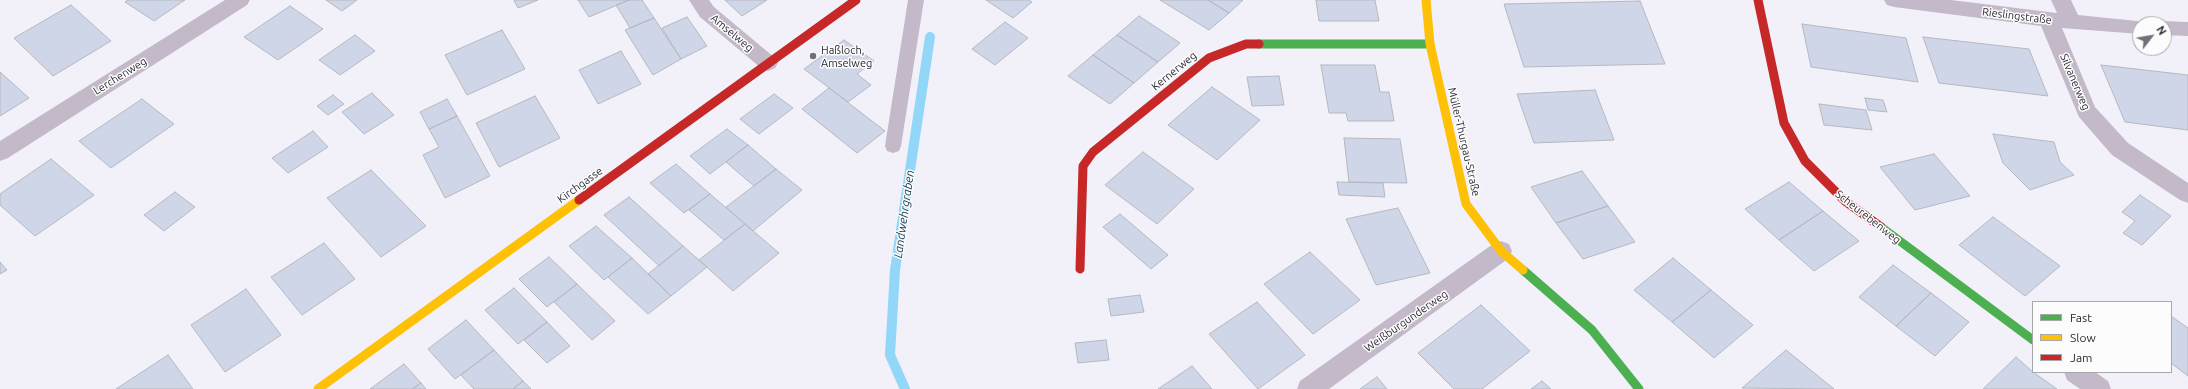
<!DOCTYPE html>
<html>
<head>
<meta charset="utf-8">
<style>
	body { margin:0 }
	#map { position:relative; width:2188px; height:389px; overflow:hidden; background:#f2f1fa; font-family:Ubuntu,sans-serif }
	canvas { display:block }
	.legend { position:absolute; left:2032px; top:301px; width:140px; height:72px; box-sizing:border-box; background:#fcfcfc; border:1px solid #a8a8ac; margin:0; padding:5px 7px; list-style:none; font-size:12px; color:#2b2a35 }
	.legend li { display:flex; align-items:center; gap:8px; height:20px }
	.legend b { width:20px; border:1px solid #a8a8ac }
	.north { position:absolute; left:2132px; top:16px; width:40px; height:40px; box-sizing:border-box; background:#fcfcfc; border:1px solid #a8a8ac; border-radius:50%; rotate:59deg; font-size:11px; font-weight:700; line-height:16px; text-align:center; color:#2b2a35 }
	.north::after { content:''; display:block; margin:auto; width:14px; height:18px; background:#71707a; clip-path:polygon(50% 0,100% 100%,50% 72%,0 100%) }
</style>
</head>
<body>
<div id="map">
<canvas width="2188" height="389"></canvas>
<ul class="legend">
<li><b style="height:5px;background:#4caf50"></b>Fast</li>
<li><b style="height:5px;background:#ffc107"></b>Slow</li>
<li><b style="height:5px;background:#c62828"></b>Jam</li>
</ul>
<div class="north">N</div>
</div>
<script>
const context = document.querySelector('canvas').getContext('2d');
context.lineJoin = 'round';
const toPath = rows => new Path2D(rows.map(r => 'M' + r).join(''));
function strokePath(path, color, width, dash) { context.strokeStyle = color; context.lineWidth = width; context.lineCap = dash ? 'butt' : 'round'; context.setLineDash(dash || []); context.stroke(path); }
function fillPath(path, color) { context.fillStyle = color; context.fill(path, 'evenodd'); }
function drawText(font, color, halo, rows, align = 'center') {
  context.font = font + ' Ubuntu,sans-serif'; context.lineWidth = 3; context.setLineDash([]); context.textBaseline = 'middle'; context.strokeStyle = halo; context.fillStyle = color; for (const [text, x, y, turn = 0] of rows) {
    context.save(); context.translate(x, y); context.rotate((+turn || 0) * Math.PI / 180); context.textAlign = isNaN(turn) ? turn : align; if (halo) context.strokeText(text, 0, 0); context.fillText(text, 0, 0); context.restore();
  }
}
strokePath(toPath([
	[905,389,890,355,895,270,930,37]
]), '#92d6f8', 10);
const building = toPath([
	[128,0,185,0,154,21,125,2,128,0],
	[326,0,357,0,342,11,326,0],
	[514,0,538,0,518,8,514,0],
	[578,0,629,0,589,17,578,0],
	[629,0,642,0,654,18,630,28,616,5,629,0],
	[725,0,767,0,742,16,725,0],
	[986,0,1029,0,1032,2,1013,18,986,0],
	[1160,0,1208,0,1229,13,1209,30,1160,0],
	[1208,0,1243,0,1229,13,1208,0],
	[1316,0,1375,0,1379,21,1319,21,1316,0],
	[1640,1,1665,64,1524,67,1504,4,1640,1],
	[71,5,111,41,53,76,14,38,71,5],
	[290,6,323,29,278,60,244,37,290,6],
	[1139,16,1180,43,1158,62,1117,35,1139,16],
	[687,17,707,46,681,59,662,28,687,17],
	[654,18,681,59,653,75,625,30,654,18],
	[1005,22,1028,38,995,65,972,49,1005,22],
	[1802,24,1906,38,1918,82,1811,67,1802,24],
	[502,30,525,69,467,95,445,55,502,30],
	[355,35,375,51,340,75,319,60,355,35],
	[1117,35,1158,62,1134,83,1093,55,1117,35],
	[1923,37,2029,49,2048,96,1939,83,1923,37],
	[844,40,874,61,857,74,871,85,848,102,804,69,844,40],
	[621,51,641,84,598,104,579,70,621,51],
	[1093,55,1134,83,1110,104,1068,76,1093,55],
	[1321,65,1375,65,1380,92,1389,92,1394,121,1348,121,1346,113,1329,113,1321,65],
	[2101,65,2188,75,2188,130,2125,122,2101,65],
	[0,72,29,98,0,116,0,72],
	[1279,76,1284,105,1252,106,1247,77,1279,76],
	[1212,87,1260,120,1217,160,1168,125,1212,87],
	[829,88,885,131,857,153,802,109,829,88],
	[1595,90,1614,140,1534,143,1517,94,1595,90],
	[372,93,394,115,364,134,342,112,372,93],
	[774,94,793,108,759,134,740,119,774,94],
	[333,95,344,104,328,115,317,106,333,95],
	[535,96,560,138,499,167,476,123,535,96],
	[1865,98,1883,100,1887,112,1868,110,1865,98],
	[142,99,174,124,111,168,79,141,142,99],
	[447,99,457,116,429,129,420,112,447,99],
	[1819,104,1866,110,1872,130,1824,125,1819,104],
	[457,116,490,176,445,198,423,155,439,147,429,129,457,116],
	[727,129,748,145,710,174,690,156,727,129],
	[313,131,328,147,288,173,272,158,313,131],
	[1993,134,2054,142,2060,162,2074,175,2030,190,2003,163,1993,134],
	[1344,138,1400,139,1407,183,1349,182,1344,138],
	[748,145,776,169,754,186,726,162,748,145],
	[1143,152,1194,189,1157,224,1105,185,1143,152],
	[1934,154,1970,196,1915,210,1880,167,1934,154],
	[51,159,94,195,35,236,0,205,0,194,51,159],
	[676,164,710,194,684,213,650,183,676,164],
	[776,169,802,190,753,231,726,207,776,169],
	[371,170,426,226,381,257,327,198,371,170],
	[1582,171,1608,206,1556,223,1531,187,1582,171],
	[1337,182,1383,183,1385,197,1339,195,1337,182],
	[1789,182,1823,211,1779,240,1745,209,1789,182],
	[175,192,195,207,164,231,144,215,175,192],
	[710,194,745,224,724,240,689,210,710,194],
	[2140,195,2171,216,2142,245,2123,233,2135,221,2122,212,2140,195],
	[629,197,683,246,659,266,604,215,629,197],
	[1608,206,1635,242,1583,259,1556,223,1608,206],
	[1398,208,1430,273,1376,285,1346,219,1398,208],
	[1823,211,1859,241,1814,271,1779,240,1823,211],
	[1120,214,1168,255,1151,269,1103,227,1120,214],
	[1993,217,2060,266,2025,296,1959,245,1993,217],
	[745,224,779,253,733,291,699,260,745,224],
	[596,226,632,258,604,280,569,246,596,226],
	[324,243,355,279,302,315,271,277,324,243],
	[683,246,707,267,671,296,648,274,683,246],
	[1310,252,1360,300,1313,334,1264,284,1310,252],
	[549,257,577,284,547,307,519,279,549,257],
	[632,258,671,296,648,314,608,277,632,258],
	[1673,258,1711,290,1672,322,1634,290,1673,258],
	[0,262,7,270,0,274,0,262],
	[1893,265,1931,293,1896,326,1859,297,1893,265],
	[577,284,615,321,592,340,554,302,577,284],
	[514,288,547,322,518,344,485,310,514,288],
	[246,289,281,335,225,372,191,325,246,289],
	[1711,290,1753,325,1714,358,1672,322,1711,290],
	[1931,293,1969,322,1935,356,1896,326,1931,293],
	[1140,295,1144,312,1111,316,1108,299,1140,295],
	[1257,302,1305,355,1258,389,1209,334,1257,302],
	[1481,305,1530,351,1482,389,1454,389,1418,353,1481,305],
	[2171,316,2188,328,2188,376,2171,363,2171,316],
	[466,320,494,350,455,379,428,349,466,320],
	[547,322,570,346,547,363,524,340,547,322],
	[1106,340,1109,360,1078,363,1075,343,1106,340],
	[494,350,523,381,513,389,474,389,461,375,494,350],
	[1786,350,1834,389,1742,388,1786,350],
	[168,355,193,389,116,389,168,355],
	[2016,357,2033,372,2057,389,1983,389,2016,357],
	[404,364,421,383,412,389,370,389,404,364],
	[1192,366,1212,389,1158,389,1192,366],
	[1377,377,1387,389,1360,389,1377,377],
	[523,381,531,389,513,389,523,381],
	[1542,381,1551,389,1531,389,1542,381],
	[421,383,426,389,412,389,421,383]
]);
fillPath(building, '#ced6e7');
strokePath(building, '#b5b8c0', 1);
fillPath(toPath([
	[908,0,924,0,901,146,899,151,893,153,887,151,885,146,908,0]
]), '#c4b9c8');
fillPath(toPath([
	[225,0,250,0,247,5,8,158,0,161,0,141,225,0],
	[689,0,709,0,714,7,775,58,778,63,775,68,768,71,761,68,700,17,689,0],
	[1884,0,1951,0,2057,13,2051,0,2071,0,2078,15,2147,22,2148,24,2140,24,2140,34,2062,28,2095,107,2128,143,2188,183,2188,203,2180,200,2112,155,2079,117,2041,26,1894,7,1887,5,1884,0],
	[2164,21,2188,22,2188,36,2164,35,2164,24,2156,24,2164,21],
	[1501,241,1509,244,1512,251,1509,258,1329,389,1297,389,1300,381,1493,244,1501,241],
	[2064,372,2095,372,2108,381,2111,389,2080,389,2067,380,2064,372]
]), '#c4b9c8');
strokePath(toPath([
	[1259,44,1430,44],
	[1881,227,2033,340],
	[1523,270,1592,330,1639,389]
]), '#4caf50', 9);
strokePath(toPath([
	[1426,0,1430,44,1466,204,1501,251,1523,270],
	[318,389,579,200]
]), '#ffc107', 9);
strokePath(toPath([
	[1758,0,1784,123,1805,161,1845,201,1881,227],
	[579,200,856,0],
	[1080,269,1083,166,1093,152,1209,58,1246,44,1259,44]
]), '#c62828', 9);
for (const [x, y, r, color] of [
	[813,56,4,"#71707a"]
]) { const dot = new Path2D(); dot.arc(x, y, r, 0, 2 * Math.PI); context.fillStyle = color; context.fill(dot); strokePath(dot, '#fcfcfc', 1.5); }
drawText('11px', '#2b2a35', '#fcfcfc', [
	["Rieslingstraße",2017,16,7],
	["Amselweg",732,33,40],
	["Kernerweg",1174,71,-39],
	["Lerchenweg",120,76,-32],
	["Silvanerweg",2075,82,67],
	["Müller-Thurgau-Straße",1464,142,77],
	["Kirchgasse",580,185,-36],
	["Scheurebenweg",1868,217,38],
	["Weißburgunderweg",1406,321,-35]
]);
drawText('11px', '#2b2a35', '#fcfcfc', [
	["Haßloch,",821,50],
	["Amselweg",821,63]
], 'left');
drawText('italic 12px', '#1d4659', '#fcfcfc', [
	["Landwehrgraben",904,214,-82]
]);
</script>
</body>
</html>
